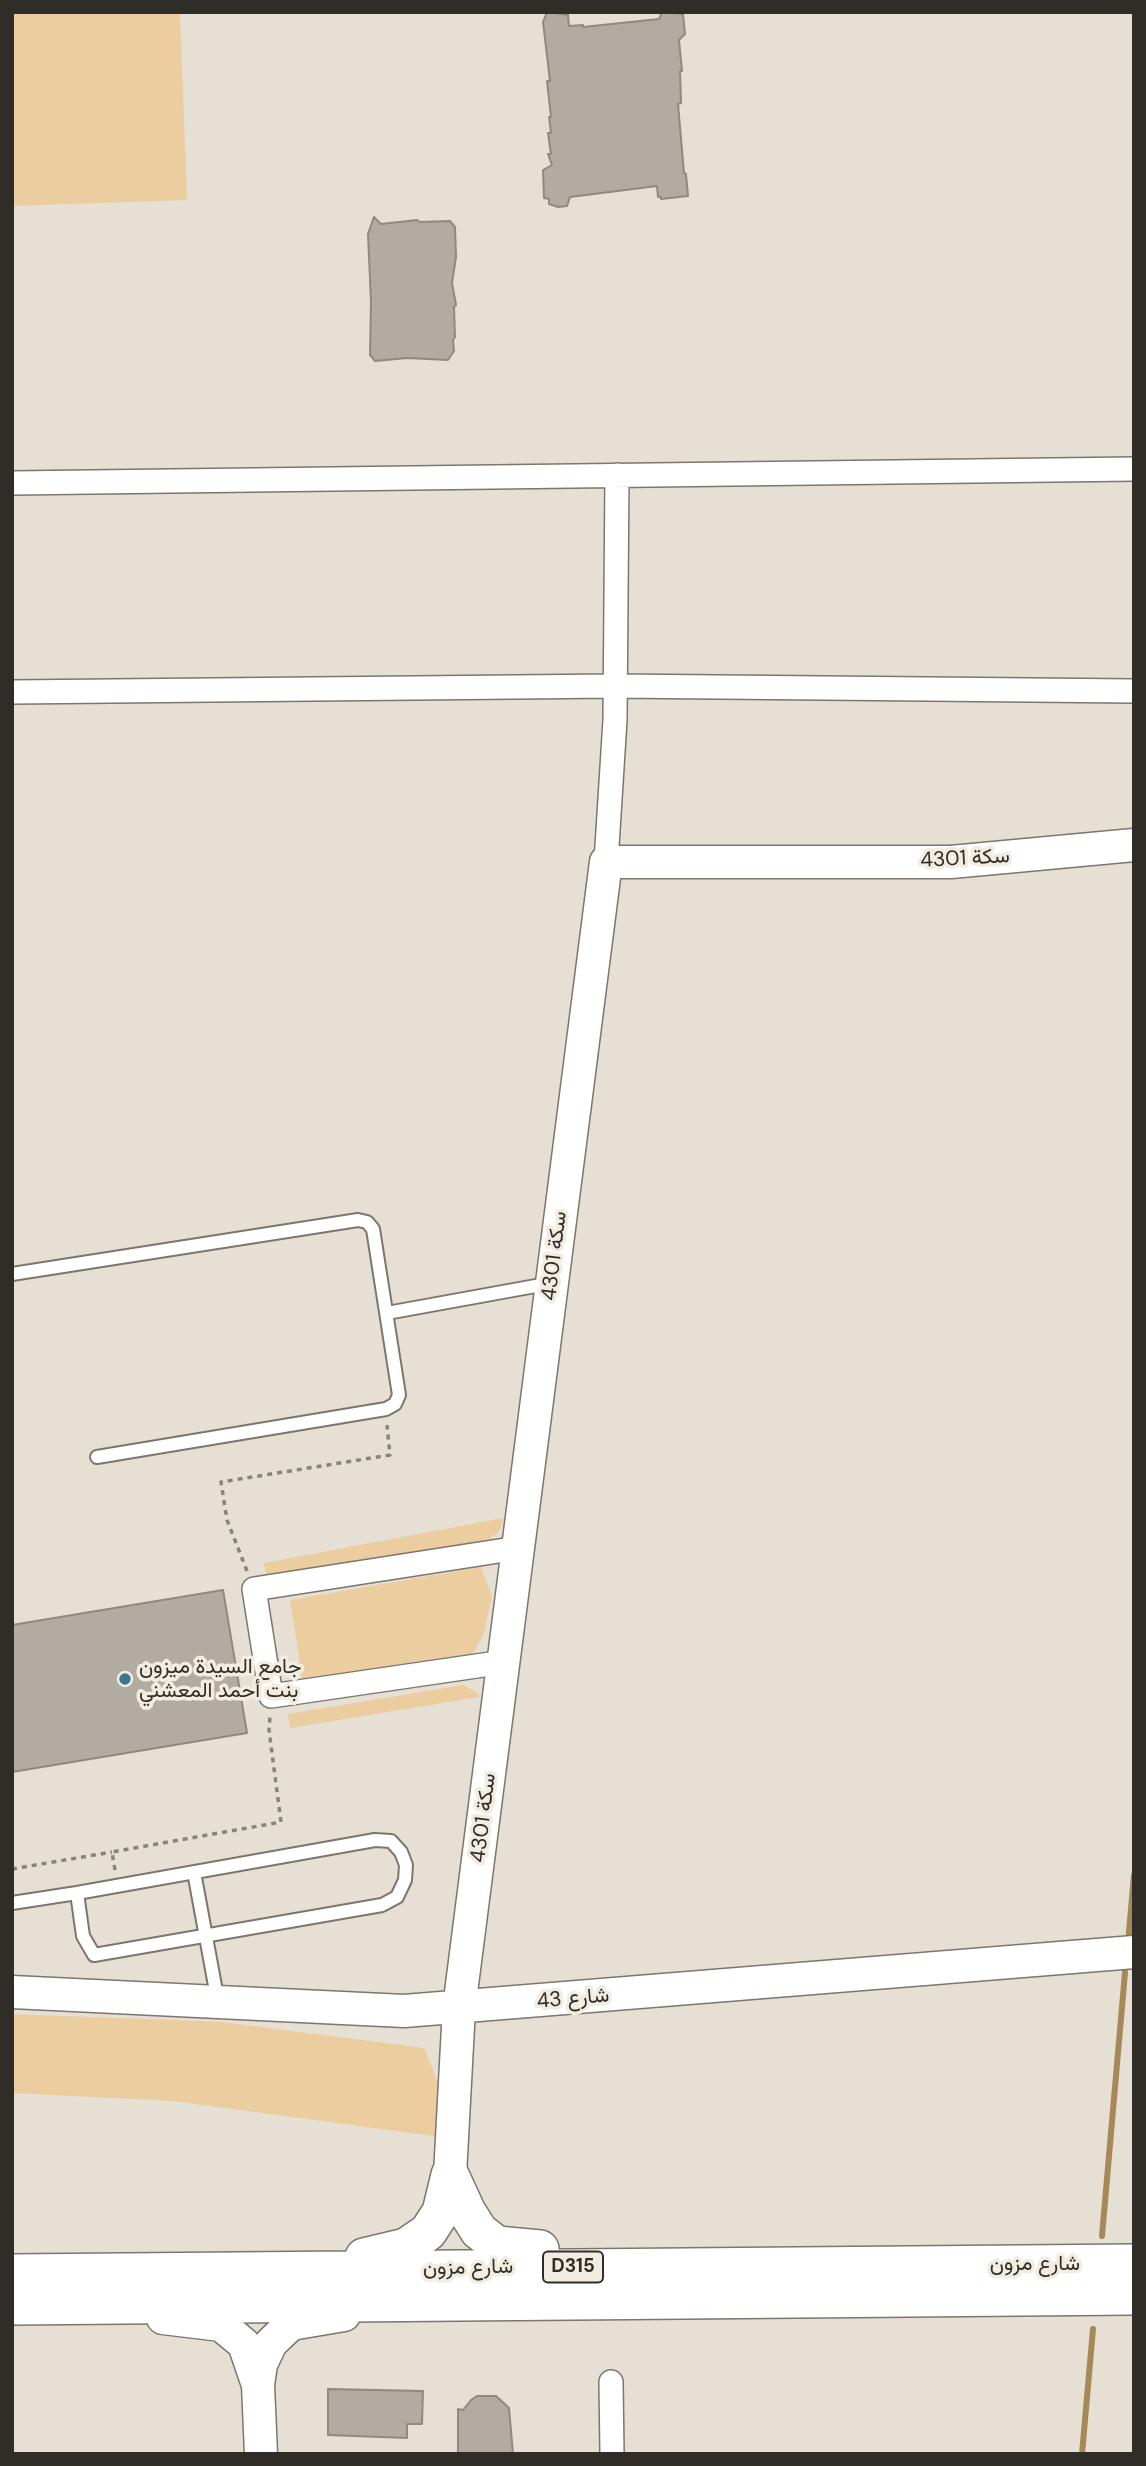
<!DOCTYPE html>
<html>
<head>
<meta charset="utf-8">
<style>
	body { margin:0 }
	#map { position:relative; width:1146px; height:2466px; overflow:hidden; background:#e6dfd4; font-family:"DM Sans",sans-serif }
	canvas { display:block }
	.frame { position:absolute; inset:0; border:14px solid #302d29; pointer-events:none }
</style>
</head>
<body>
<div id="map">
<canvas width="1146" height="2466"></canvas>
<div class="frame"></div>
</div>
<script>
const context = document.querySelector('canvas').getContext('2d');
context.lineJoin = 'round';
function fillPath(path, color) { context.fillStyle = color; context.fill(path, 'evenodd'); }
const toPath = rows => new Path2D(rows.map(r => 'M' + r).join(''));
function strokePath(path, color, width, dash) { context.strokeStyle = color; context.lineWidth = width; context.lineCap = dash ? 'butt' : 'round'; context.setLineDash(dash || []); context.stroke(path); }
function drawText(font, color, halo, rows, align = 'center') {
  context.font = font + ' "DM Sans",Vazirmatn,sans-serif'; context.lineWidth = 7; context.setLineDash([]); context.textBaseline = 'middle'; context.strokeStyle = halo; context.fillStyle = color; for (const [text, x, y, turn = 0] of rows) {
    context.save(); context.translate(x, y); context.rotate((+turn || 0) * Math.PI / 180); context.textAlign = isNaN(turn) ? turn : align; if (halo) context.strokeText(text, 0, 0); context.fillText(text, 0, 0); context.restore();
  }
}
fillPath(toPath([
	[12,12,180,12,187,200,12,206],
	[503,1518,502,1525,497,1534,489,1539,267,1580,264,1563],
	[481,1567,492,1596,484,1633,472,1656,303,1683,290,1600],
	[463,1685,479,1694,479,1697,290,1728,288,1714],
	[12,2014,222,2022,424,2048,442,2093,441,2137,173,2101,12,2093]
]), '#ebcda0');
strokePath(toPath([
	[1128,1943,1134,1875],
	[1102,2236,1126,1961],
	[1082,2454,1093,2329]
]), '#a78857', 6);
const building = toPath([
	[547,12,568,15,569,26,583,25,583,27,659,19,662,12,683,14,685,34,679,40,682,71,680,71,681,103,678,104,684,173,686,174,688,196,661,199,661,197,658,197,657,186,570,197,567,206,558,207,549,204,549,199,544,198,543,170,552,165,548,154,551,154,548,133,551,133,549,117,551,117,547,81,550,81,543,22,547,12],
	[374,217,381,224,417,220,420,222,450,221,455,227,456,257,452,283,456,305,454,307,455,337,453,340,454,351,448,360,407,358,375,361,370,355,371,302,368,234,374,217],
	[223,1590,247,1733,12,1772,12,1625,223,1590],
	[328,2389,423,2391,422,2424,407,2424,407,2438,328,2435,328,2389],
	[477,2396,496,2396,509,2408,513,2454,458,2454,458,2409,463,2410,471,2400,477,2396]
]);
fillPath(building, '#b2aba1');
strokePath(building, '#908980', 2);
const lane = toPath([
	[12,1274,358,1220,367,1222,373,1229,399,1395,395,1404,386,1409,97,1457],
	[387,1313,552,1283],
	[375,1840,391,1841,401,1852,406,1865,405,1880,397,1897,382,1905,94,1955,83,1936,77,1893,375,1840],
	[194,1872,218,2002],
	[12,1903,77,1893]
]);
const street = toPath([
	[12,483,1134,469],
	[12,692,615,686,1134,691],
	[606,862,615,720,617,475],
	[504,1662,271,1696,254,1589,518,1548],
	[611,2382,612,2454]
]);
const secondary = toPath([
	[12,1992,404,2011,1134,1952],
	[450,2175,459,2008,606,862,951,862,1134,845],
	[163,2318,221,2325,244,2344,258,2385],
	[261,2454,258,2385,261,2364,271,2343,291,2324,344,2315]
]);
const primary = toPath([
	[450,2175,467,2212,479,2231,497,2245,540,2249],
	[364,2257,406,2247,428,2232,441,2212,450,2175],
	[12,2273,1134,2263],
	[12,2306,1134,2296]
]);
strokePath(lane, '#7c766c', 16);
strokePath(street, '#7c766c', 26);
strokePath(secondary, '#7c766c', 35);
strokePath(primary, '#7c766c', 40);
strokePath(toPath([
	[247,1571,227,1520,221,1482,390,1455,387,1425],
	[12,1869,112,1852],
	[115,1870,112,1852,281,1822,269,1730,270,1716]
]), '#88837c', 3.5, [5, 5]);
strokePath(lane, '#fff', 12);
strokePath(street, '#fff', 23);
strokePath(secondary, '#fff', 32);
strokePath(primary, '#fff', 37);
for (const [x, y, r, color] of [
	[125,1679,7,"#3b768e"]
]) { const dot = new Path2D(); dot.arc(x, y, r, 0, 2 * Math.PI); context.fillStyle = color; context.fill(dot); strokePath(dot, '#f3ece1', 2.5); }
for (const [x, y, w] of [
	[573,2267,60]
]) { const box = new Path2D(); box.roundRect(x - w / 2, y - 15.5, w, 31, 5); context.fillStyle = '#f3ece1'; context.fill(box); strokePath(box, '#302d29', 2); }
drawText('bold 19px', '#302d29', null, [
	["D315",573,2267]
]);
drawText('21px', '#302d29', '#f3ece1', [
	["سكة 4301",965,859,-3],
	["سكة 4301",555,1256,-83],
	["سكة 4301",484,1818,-83],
	["شارع 43",573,1999,-5],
	["شارع مزون",1035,2264],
	["شارع مزون",468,2268,-1]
]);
drawText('21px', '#302d29', '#f3ece1', [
	["جامع السيدة ميزون",139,1667],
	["بنت أحمد المعشني",139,1691]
], 'left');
</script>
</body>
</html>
